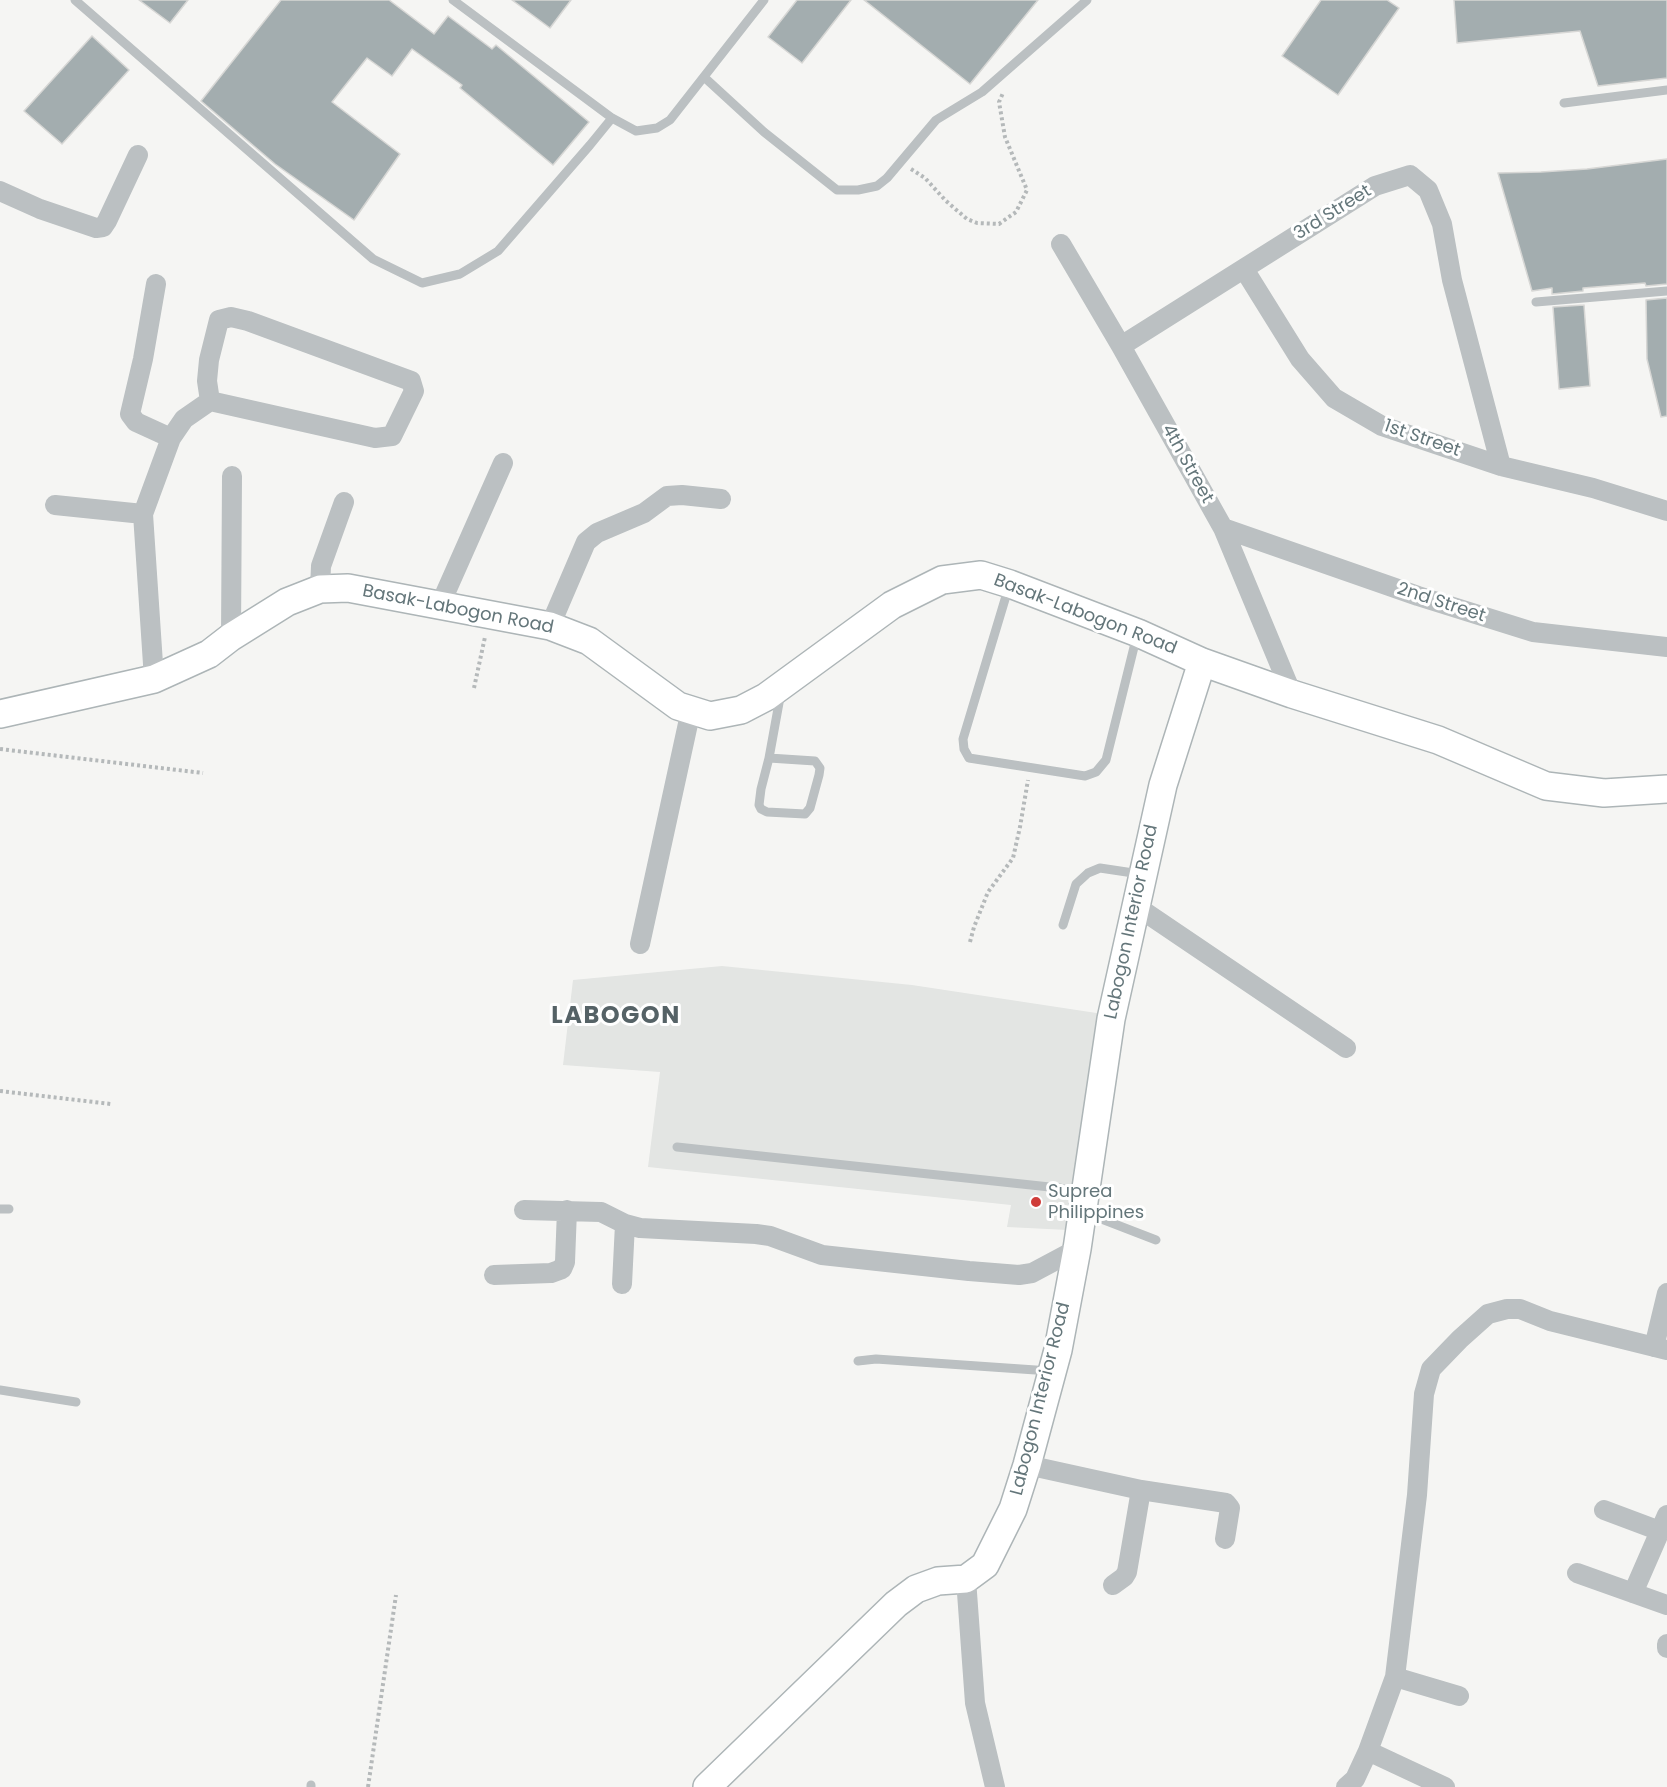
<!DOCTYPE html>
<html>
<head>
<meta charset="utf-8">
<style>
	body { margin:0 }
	canvas { display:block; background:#f5f5f3 }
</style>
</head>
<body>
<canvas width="1667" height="1787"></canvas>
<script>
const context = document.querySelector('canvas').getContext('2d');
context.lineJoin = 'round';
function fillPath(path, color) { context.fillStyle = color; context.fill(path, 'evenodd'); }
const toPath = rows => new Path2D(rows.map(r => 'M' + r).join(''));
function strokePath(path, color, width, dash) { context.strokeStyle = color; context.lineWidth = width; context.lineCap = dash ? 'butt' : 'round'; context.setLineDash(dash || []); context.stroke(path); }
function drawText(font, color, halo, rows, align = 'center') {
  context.font = font + ' Poppins,sans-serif'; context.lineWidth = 6; context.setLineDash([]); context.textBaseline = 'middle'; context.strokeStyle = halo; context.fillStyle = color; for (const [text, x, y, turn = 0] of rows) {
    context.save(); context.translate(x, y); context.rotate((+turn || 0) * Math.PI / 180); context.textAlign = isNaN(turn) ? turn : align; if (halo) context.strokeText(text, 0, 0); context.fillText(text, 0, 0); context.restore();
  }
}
fillPath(toPath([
	[722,966,912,985,1103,1014,1068,1230,1007,1227,1011,1205,648,1167,660,1072,563,1065,573,980]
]), '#e3e5e3');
const building = toPath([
	[139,0,188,0,170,23,139,0],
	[281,0,389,0,434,34,448,16,492,49,496,45,589,122,553,165,460,88,462,85,412,49,392,76,367,58,332,102,400,154,354,220,275,164,201,101,281,0],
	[512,0,571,0,550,28,512,0],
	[797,0,851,0,802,63,768,37,797,0],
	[864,0,1038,0,970,84,864,0],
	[1321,0,1387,0,1399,8,1338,95,1282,56,1321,0],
	[1454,0,1667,0,1667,78,1598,86,1580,31,1457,43,1454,0],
	[92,36,129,70,62,144,24,111,92,36],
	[1667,159,1667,284,1646,286,1645,283,1583,288,1583,291,1552,294,1552,288,1532,291,1498,173,1541,172,1587,169,1667,159],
	[1667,298,1667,416,1661,417,1647,359,1646,300,1667,298],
	[1584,305,1590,386,1559,389,1553,307,1584,305]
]);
fillPath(building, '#a3adaf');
strokePath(building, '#d7d7d5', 1.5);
const secondary = toPath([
	[0,714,154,679,209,654,231,637,287,602,320,589,348,588,550,626,589,641,678,706,710,716,741,710,766,697,892,605,942,580,981,575,1010,584,1138,633,1202,662,1292,694,1438,740,1546,786,1604,793,1667,789],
	[707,1787,896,1604,916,1589,938,1581,966,1579,985,1565,1013,1509,1027,1465,1058,1350,1077,1249,1111,1019,1163,785,1202,662]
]);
strokePath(secondary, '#adb5b7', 30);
strokePath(toPath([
	[911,169,925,178,946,201,967,219,977,223,999,224,1016,212,1027,190,1005,137,999,102,1003,93],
	[474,688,485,637],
	[0,749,203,773],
	[970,942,974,927,988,892,1013,858,1020,827,1028,780],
	[0,1091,111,1104],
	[368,1787,396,1595]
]), '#b5b9ba', 4, [3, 3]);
strokePath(toPath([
	[75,0,373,259,422,283,460,274,498,251,590,145,612,118],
	[453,0,612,118,636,131,657,128,670,120,764,0],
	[704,77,764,132,837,190,858,190,877,186,887,178,936,120,982,92,1087,0],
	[1564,103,1667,90],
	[1536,302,1667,291],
	[1009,586,963,739,964,749,969,758,1085,776,1096,772,1106,760,1137,635],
	[769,758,761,789,759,805,761,809,767,812,805,814,810,808,819,775,820,768,815,761,769,758,781,692],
	[1063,925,1076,884,1088,873,1100,868,1140,874],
	[677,1147,1059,1188,1082,1192],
	[0,1209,9,1209],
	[1086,1213,1156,1240],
	[858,1361,876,1359,1050,1371],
	[0,1390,76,1402],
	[311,1787,311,1785]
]), '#bbc0c2', 9);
strokePath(toPath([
	[0,191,40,209,96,228,103,227,107,221,138,155],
	[1061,244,1121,346,1223,528,1292,694],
	[1244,269,1300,359,1334,398,1382,426,1501,466,1593,488,1667,511],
	[156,284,143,359,130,414,136,422,171,438],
	[1121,346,1375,186,1410,175,1428,190,1442,224,1452,280,1501,466],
	[55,505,143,514],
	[1223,528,1418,596,1533,632,1667,647],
	[320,589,321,566,344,502],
	[440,605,503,463],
	[550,626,586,542,597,533,644,513,667,496,682,495,721,499],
	[231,637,232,476],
	[154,679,143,514,171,438,184,419,210,401,375,438,392,436,414,391,411,381,248,321,231,317,219,320,209,360,207,381,210,401],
	[1136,906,1346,1048],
	[640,944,691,710],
	[524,1210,601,1212,625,1224,640,1228,756,1234,770,1236,822,1255,969,1271,1019,1275,1032,1273,1077,1249],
	[494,1275,551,1273,562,1269,565,1262,567,1210],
	[622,1284,625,1224],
	[1654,1347,1667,1293],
	[1027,1465,1141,1490,1127,1572,1124,1577,1113,1585],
	[1141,1490,1226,1503,1230,1508,1225,1539],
	[1604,1510,1660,1531],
	[1577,1573,1667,1605],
	[966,1579,975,1703,995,1787],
	[1633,1593,1667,1515],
	[1667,1644,1667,1648],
	[1395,1677,1459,1696],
	[1368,1751,1445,1787],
	[1346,1787,1355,1779,1368,1751,1395,1677,1417,1495,1424,1394,1431,1369,1460,1339,1488,1314,1507,1309,1520,1309,1550,1321,1667,1350]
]), '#bbc0c2', 20);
strokePath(secondary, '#fff', 27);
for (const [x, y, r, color] of [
	[1036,1202,6,"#cf3c39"]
]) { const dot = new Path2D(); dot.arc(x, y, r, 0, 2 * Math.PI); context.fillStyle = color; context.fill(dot); strokePath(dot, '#fff', 2); }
drawText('18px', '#64767a', '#fff', [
	["3rd Street",1333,213,-32],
	["1st Street",1422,439,19],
	["4th Street",1187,464,61],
	["2nd Street",1441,603,18],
	["Basak-Labogon Road",458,610,11],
	["Basak-Labogon Road",1085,615,21],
	["Labogon Interior Road",1132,922,-78],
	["Labogon Interior Road",1041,1399,-76]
]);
drawText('18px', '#64767a', '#fff', [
	["Suprea",1048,1192],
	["Philippines",1048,1213]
], 'left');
context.letterSpacing = '1.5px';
drawText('bold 24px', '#556266', '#fff', [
	["LABOGON",616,1017]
]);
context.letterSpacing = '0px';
</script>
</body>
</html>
